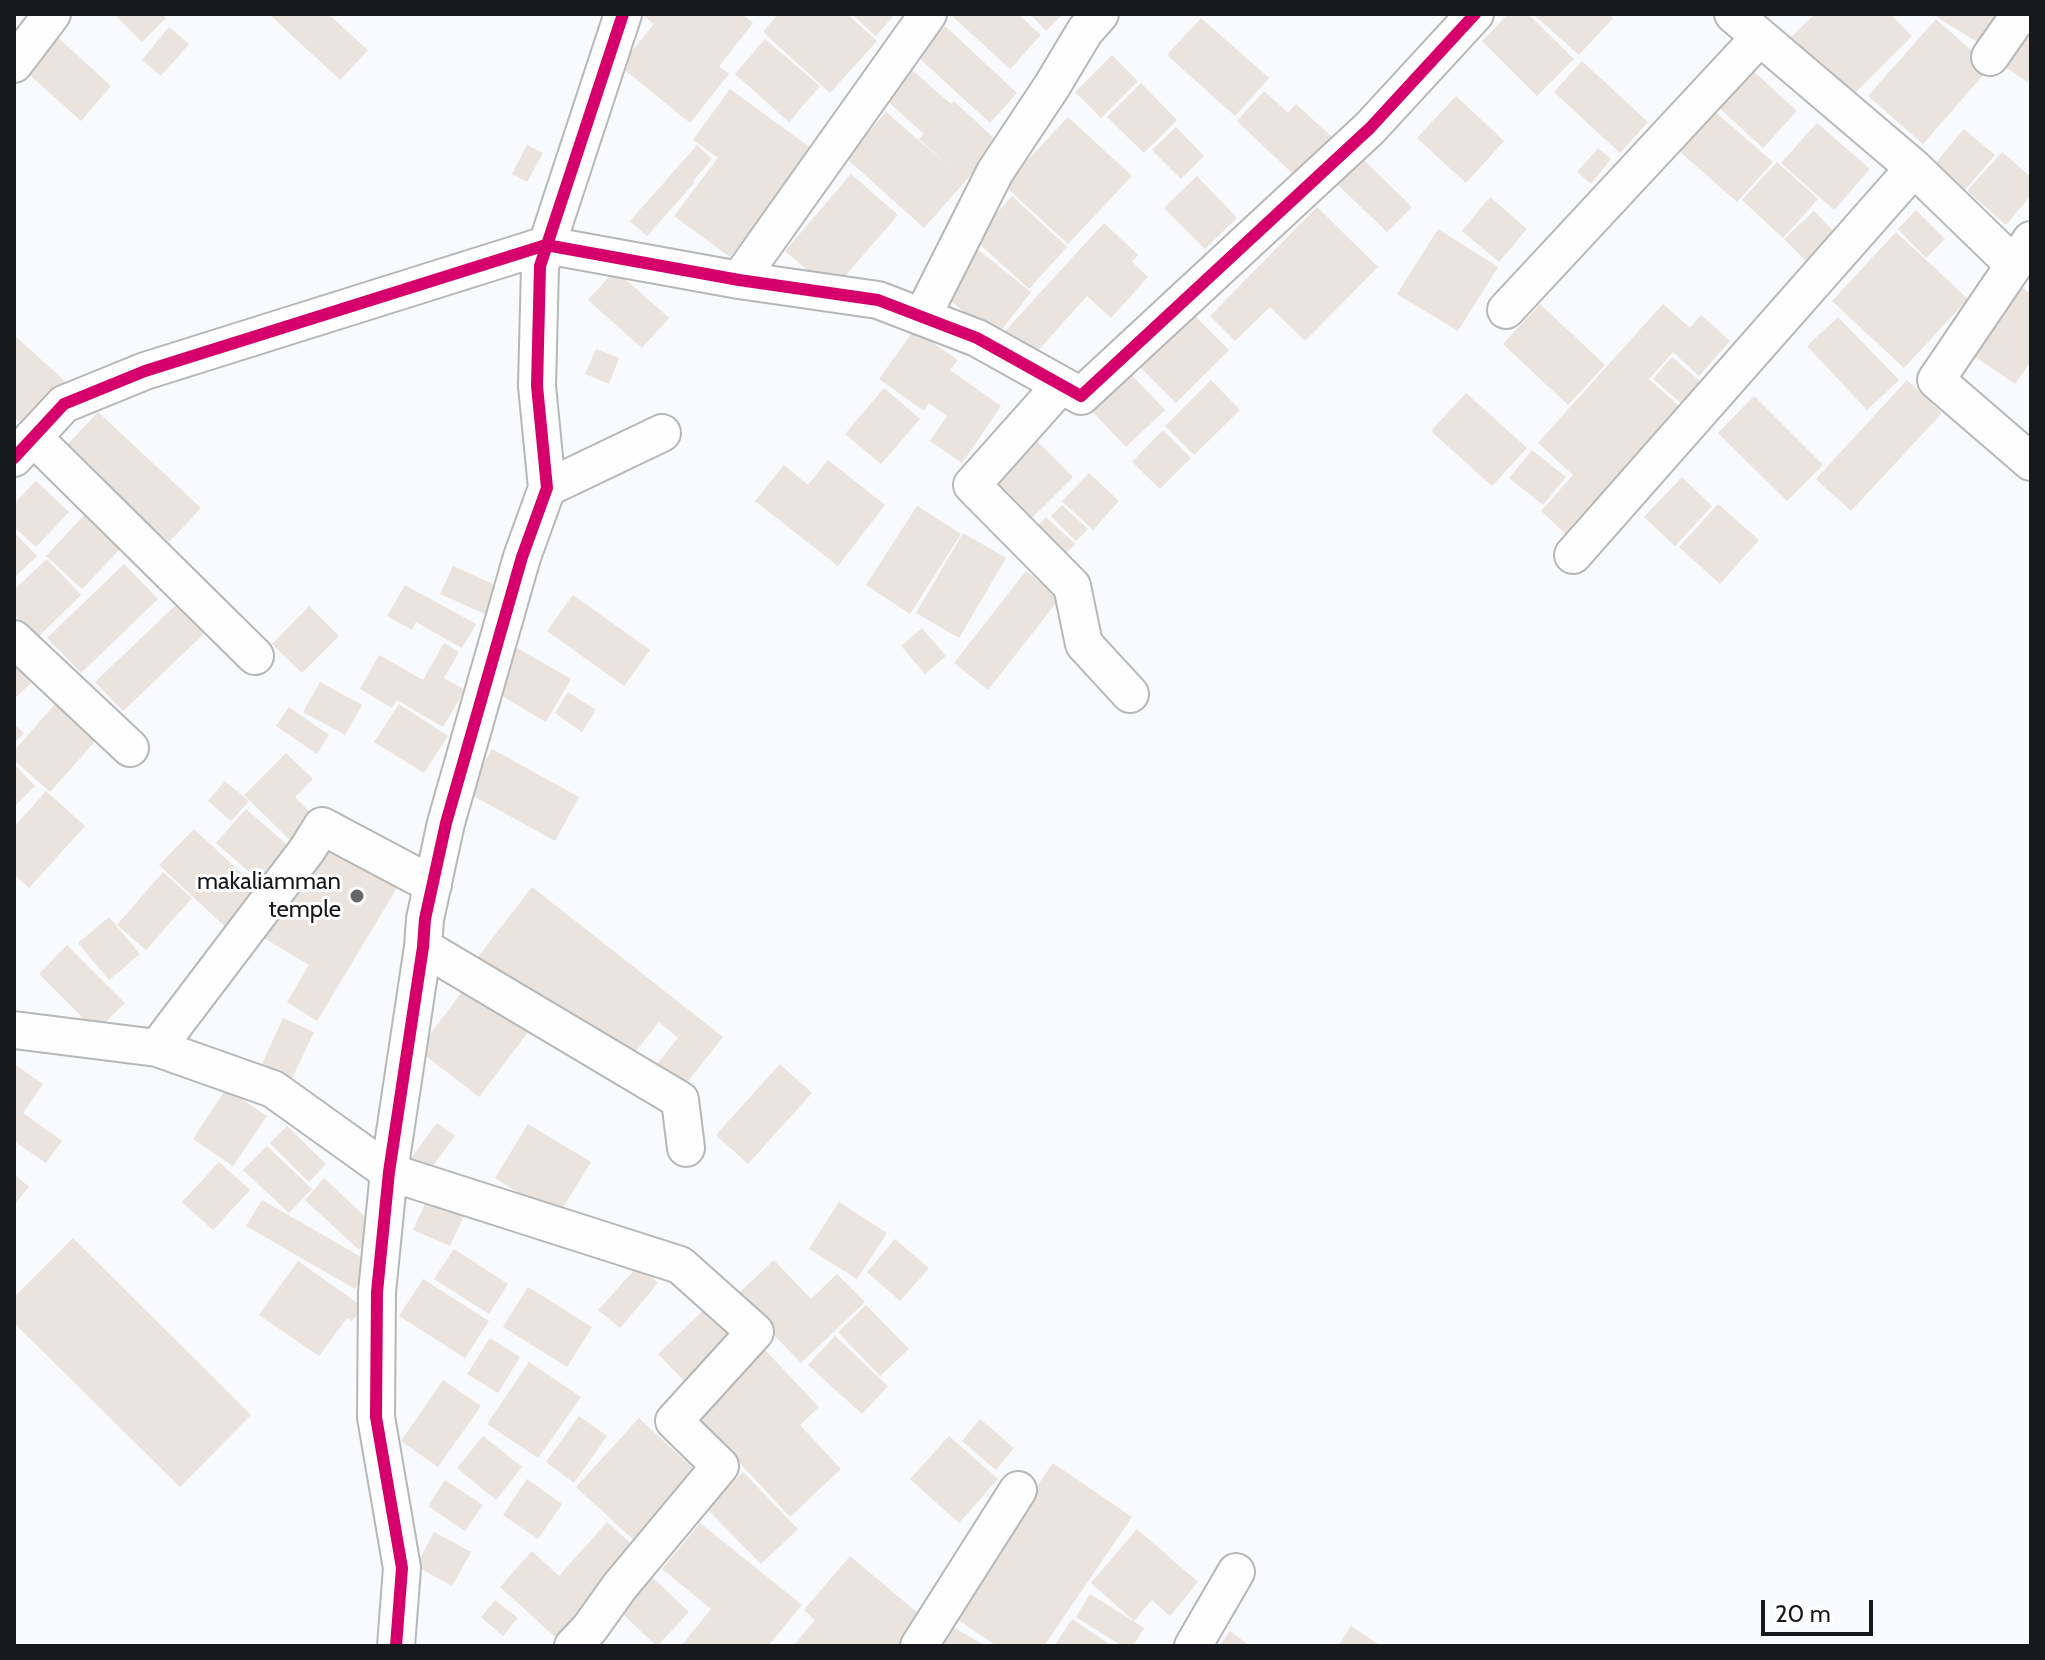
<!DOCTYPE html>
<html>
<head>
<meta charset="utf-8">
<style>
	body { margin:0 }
	#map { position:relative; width:2045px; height:1660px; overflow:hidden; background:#f8fafd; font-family:Cabin,sans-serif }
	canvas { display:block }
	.frame { position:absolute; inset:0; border:16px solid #16181b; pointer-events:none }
	.scale { position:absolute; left:1761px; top:1600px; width:112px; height:36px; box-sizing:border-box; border:4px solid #16181b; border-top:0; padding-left:10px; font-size:24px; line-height:28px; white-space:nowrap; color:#16181b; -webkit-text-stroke:6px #fff; paint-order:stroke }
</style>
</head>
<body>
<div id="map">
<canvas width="2045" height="1660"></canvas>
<div class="frame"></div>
<div class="scale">20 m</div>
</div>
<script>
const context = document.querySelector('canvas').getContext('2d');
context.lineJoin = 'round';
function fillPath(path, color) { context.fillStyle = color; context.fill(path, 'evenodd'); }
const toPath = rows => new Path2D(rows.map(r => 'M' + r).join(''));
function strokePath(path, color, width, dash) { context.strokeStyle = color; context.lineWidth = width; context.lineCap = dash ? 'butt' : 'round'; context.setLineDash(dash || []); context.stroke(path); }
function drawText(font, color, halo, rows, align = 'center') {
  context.font = font + ' Cabin,sans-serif'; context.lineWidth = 6; context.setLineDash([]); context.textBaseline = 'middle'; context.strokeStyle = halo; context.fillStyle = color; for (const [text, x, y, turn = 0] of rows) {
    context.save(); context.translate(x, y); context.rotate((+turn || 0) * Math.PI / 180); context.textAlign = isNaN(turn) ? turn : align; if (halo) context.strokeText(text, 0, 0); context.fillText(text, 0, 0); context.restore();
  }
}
fillPath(toPath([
	[114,14,162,14,166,18,142,42],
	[269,14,328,14,368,50,340,80],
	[641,14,742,14,753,23,719,66,729,74,690,123,620,66,654,24],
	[778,14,847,14,877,41,830,93,763,32],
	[852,14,895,14,876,36],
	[950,14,1018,14,1041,35,1010,69],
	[1030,14,1063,14,1046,31],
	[1508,14,1528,14,1574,59,1537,96,1482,41],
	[1533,14,1609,14,1613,18,1579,55],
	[1815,14,1890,14,1912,36,1845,103,1785,43],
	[1938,14,2017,14,1993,52,1937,17],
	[2031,14,2031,76,2027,82,1992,57],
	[1201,18,1269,78,1235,116,1167,55],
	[1936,19,1990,67,1923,144,1868,96],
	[945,26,1017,93,990,123,917,56],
	[169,27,189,44,161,76,142,60],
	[54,34,111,86,81,121,22,68],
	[765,39,820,86,789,122,735,74],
	[1112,55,1138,81,1101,118,1075,92],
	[1582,61,1648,122,1620,153,1554,92],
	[1749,67,1797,111,1763,148,1715,104],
	[912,70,951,104,954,101,999,143,924,228,846,158,886,112,952,169,919,139,924,134,885,99],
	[1141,83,1177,120,1144,153,1107,117],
	[730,89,811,148,730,257,674,216,718,158,693,140],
	[1264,91,1288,113,1296,104,1332,137,1295,176,1237,121],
	[1456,96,1504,141,1466,183,1417,138],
	[1712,109,1773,162,1737,202,1677,149],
	[1068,117,1132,176,1068,244,1004,185],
	[1817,123,1870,169,1834,210,1781,163],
	[1176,127,1204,156,1181,179,1152,150],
	[1964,129,1995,155,1963,192,1933,166],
	[527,145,543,153,527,182,512,174],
	[697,145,712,159,693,181,695,182,647,236,630,221],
	[1598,148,1611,159,1591,184,1577,172],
	[2002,152,2031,177,2031,195,2006,225,1967,191],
	[1363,159,1412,207,1387,232,1338,185],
	[1777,162,1818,199,1783,238,1742,200],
	[851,174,898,215,832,291,785,251],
	[1197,176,1237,218,1205,249,1164,208],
	[1012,196,1067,247,1029,289,974,239],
	[1490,197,1527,229,1499,262,1462,231],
	[1317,207,1378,267,1305,341,1270,307,1235,341,1210,316],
	[1916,210,1945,239,1926,258,1898,229],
	[1814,211,1835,233,1806,261,1784,239],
	[1104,223,1138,255,1132,262,1148,277,1111,318,1087,296,1025,365,997,340],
	[1438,229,1498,267,1458,331,1397,294],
	[1896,232,1968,299,1904,368,1832,301],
	[977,249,1031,292,996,337,942,294],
	[615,270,669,318,642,348,588,300],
	[2018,285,2031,294,2031,361,2015,384,1971,354],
	[1540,304,1605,365,1568,405,1503,344],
	[1663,304,1690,328,1701,315,1730,341,1699,376,1673,352,1649,379,1686,412,1567,535,1541,511,1573,475,1538,443],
	[1193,314,1229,350,1176,403,1140,367],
	[1838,317,1899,380,1867,410,1807,346],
	[914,330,958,360,950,370,1001,406,962,463,930,441,947,416,929,403,924,411,879,379],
	[14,335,67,383,26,428,14,417],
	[596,349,619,358,609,384,585,374],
	[1672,357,1701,382,1682,404,1653,379],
	[1127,370,1165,410,1126,447,1088,407],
	[1211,380,1240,410,1194,455,1165,426],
	[1907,380,1942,413,1851,511,1816,479],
	[884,388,920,419,881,464,845,434],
	[1466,393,1527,448,1492,486,1431,431],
	[1754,396,1823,465,1787,501,1718,433],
	[98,412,201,508,169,542,66,446],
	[1163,430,1191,458,1160,489,1132,462],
	[1035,439,1073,477,1030,520,992,482],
	[1532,450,1566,477,1543,505,1509,478],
	[828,460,885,505,838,566,755,501,784,465,808,485],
	[1089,473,1119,501,1093,530,1062,501],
	[1682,477,1712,506,1675,546,1644,517],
	[36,481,69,512,36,547,14,527,14,504],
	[1718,504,1759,540,1720,584,1679,547],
	[1062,505,1088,529,1076,541,1051,516],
	[917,506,961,534,910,614,866,585],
	[86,513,122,547,82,589,46,556],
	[1046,517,1075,544,1062,558,1033,531],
	[14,532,37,556,14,578],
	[963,533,1006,558,959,638,916,613],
	[47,559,81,595,37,638,14,614,14,590],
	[124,564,158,599,81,673,47,638],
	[453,566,498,586,485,614,440,594],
	[1026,571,1060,598,988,690,954,663],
	[405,585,476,624,462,648,416,622,412,630,387,616],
	[573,595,650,650,624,686,547,631],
	[179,602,207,631,123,711,95,682],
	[309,606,339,636,302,673,272,644],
	[922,628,946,656,925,674,901,646],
	[444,643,459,652,444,678,465,690,443,727,397,700,392,708,360,689,379,655,423,680],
	[517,648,571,679,546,722,492,690],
	[15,667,31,683,14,699,14,669],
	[320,682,362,705,345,735,303,712],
	[568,692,596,710,582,732,555,713],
	[57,702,98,738,50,792,14,760,14,751],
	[399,704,448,736,424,773,374,742],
	[289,707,329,735,317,754,276,726],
	[14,724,24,733,14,743],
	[492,749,579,797,555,841,468,793],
	[286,753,313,779,295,797,320,822,297,847,244,795],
	[14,764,35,786,14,807],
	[225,781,249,801,231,821,208,801],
	[46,791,85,826,29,888,14,874,14,827],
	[246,809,300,856,270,890,216,843],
	[194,829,268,898,234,935,159,865],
	[323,830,403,878,317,1021,287,1002,309,965,259,935],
	[163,872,192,898,146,950,117,925],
	[532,887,723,1037,681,1090,653,1069,678,1038,659,1022,628,1061,543,995,533,1009,474,962],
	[109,917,140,954,109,980,78,943],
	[67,945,125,1003,96,1031,39,974],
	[468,984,529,1031,479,1097,418,1050],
	[283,1018,314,1032,286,1091,256,1077],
	[14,1064,43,1084,23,1113,62,1141,46,1163,14,1141],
	[780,1064,812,1093,748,1164,716,1135],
	[226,1089,267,1116,233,1166,193,1139],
	[437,1123,455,1136,426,1175,408,1162],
	[528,1124,591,1162,557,1217,495,1178],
	[287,1126,326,1164,309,1182,270,1143],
	[267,1146,312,1189,289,1213,243,1170],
	[219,1162,250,1190,213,1230,182,1202],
	[14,1174,29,1187,14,1205],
	[324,1178,378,1229,359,1250,305,1200],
	[431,1191,468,1207,450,1246,413,1230],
	[262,1200,370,1262,355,1289,246,1226],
	[839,1202,887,1233,857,1279,809,1249],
	[73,1238,251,1415,180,1487,14,1323,14,1297],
	[895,1239,929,1268,900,1301,867,1272],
	[454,1249,508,1284,489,1314,434,1279],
	[774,1260,811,1299,837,1274,865,1302,801,1363,736,1296],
	[298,1261,363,1307,352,1321,347,1318,319,1356,259,1315],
	[638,1266,658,1283,620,1328,598,1310],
	[423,1279,489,1321,465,1358,399,1316],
	[528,1287,592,1327,567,1367,503,1327],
	[709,1305,740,1338,690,1387,658,1354],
	[866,1305,909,1349,880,1376,838,1332],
	[835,1336,888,1386,862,1414,808,1365],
	[490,1338,520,1357,498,1393,467,1374],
	[765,1350,819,1407,800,1425,841,1469,790,1517,695,1415],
	[529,1362,581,1397,538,1458,487,1424],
	[443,1380,481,1406,438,1467,401,1441],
	[579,1416,607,1436,574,1483,546,1462],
	[639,1418,700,1475,638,1544,576,1487],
	[980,1419,1014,1448,996,1470,962,1441],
	[483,1436,522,1467,496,1500,457,1468],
	[949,1436,998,1479,959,1523,910,1479],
	[1053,1463,1132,1517,1044,1646,997,1646,949,1614],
	[743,1472,798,1529,761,1564,706,1508],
	[527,1479,562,1504,538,1539,503,1515],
	[445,1480,483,1505,465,1531,428,1506],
	[607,1522,643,1554,563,1644,500,1587,532,1551,559,1576],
	[700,1523,802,1605,768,1646,681,1646,711,1609,662,1569],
	[1137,1529,1198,1582,1170,1616,1152,1600,1134,1621,1091,1583],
	[434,1532,471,1552,452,1586,416,1566],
	[850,1556,926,1620,905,1646,793,1646,815,1620,804,1610],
	[648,1573,689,1612,657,1646,615,1607],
	[1090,1594,1144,1628,1133,1646,1122,1646,1076,1617],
	[495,1600,518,1618,503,1636,481,1617],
	[1072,1619,1112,1646,1054,1646],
	[1351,1626,1381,1646,1338,1646],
	[953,1627,986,1646,941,1646],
	[1230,1631,1250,1646,1219,1646]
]), '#eae3de');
const minor = toPath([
	[1733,14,1914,168,2014,265],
	[1990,57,2020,14],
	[14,64,52,14],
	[2031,240,1936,380,2031,462],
	[739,280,928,14],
	[1506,310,1760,37],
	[922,317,995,172,1052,86,1085,31,1100,14],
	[1061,385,972,485,1072,586,1084,644,1130,694],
	[33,437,255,656],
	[14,458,64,404,145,371,546,245,739,280,878,300,977,338,1081,396,1370,128,1475,14],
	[547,488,662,433],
	[1573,555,1914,168],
	[14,639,130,748],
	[423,947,680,1100,686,1148],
	[14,1030,157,1048,273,1089,389,1172,680,1265,755,1332,674,1421,720,1466,620,1586,590,1628,573,1646],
	[157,1048,307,850,322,826,433,885],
	[396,1646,402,1568,376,1417,377,1292,389,1172,423,947,425,919,446,823,522,557,547,488,537,386,540,266,623,14],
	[919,1646,1018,1490],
	[1193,1646,1236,1572]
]);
strokePath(minor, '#b5b7b9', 40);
strokePath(minor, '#fefeff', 36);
strokePath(toPath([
	[14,458,64,404,145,371,546,245,739,280,878,300,977,338,1081,396,1370,128,1475,14],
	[396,1646,402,1568,376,1417,377,1292,389,1172,423,947,425,919,446,823,522,557,547,488,537,386,540,266,623,14]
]), '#d6006c', 12);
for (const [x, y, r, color] of [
	[357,896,8,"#65676a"]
]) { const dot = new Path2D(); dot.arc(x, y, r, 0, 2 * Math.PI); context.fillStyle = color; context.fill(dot); strokePath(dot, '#fff', 3); }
drawText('24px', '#16181b', '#fff', [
	["makaliamman",341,882],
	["temple",341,910]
], 'right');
</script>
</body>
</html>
